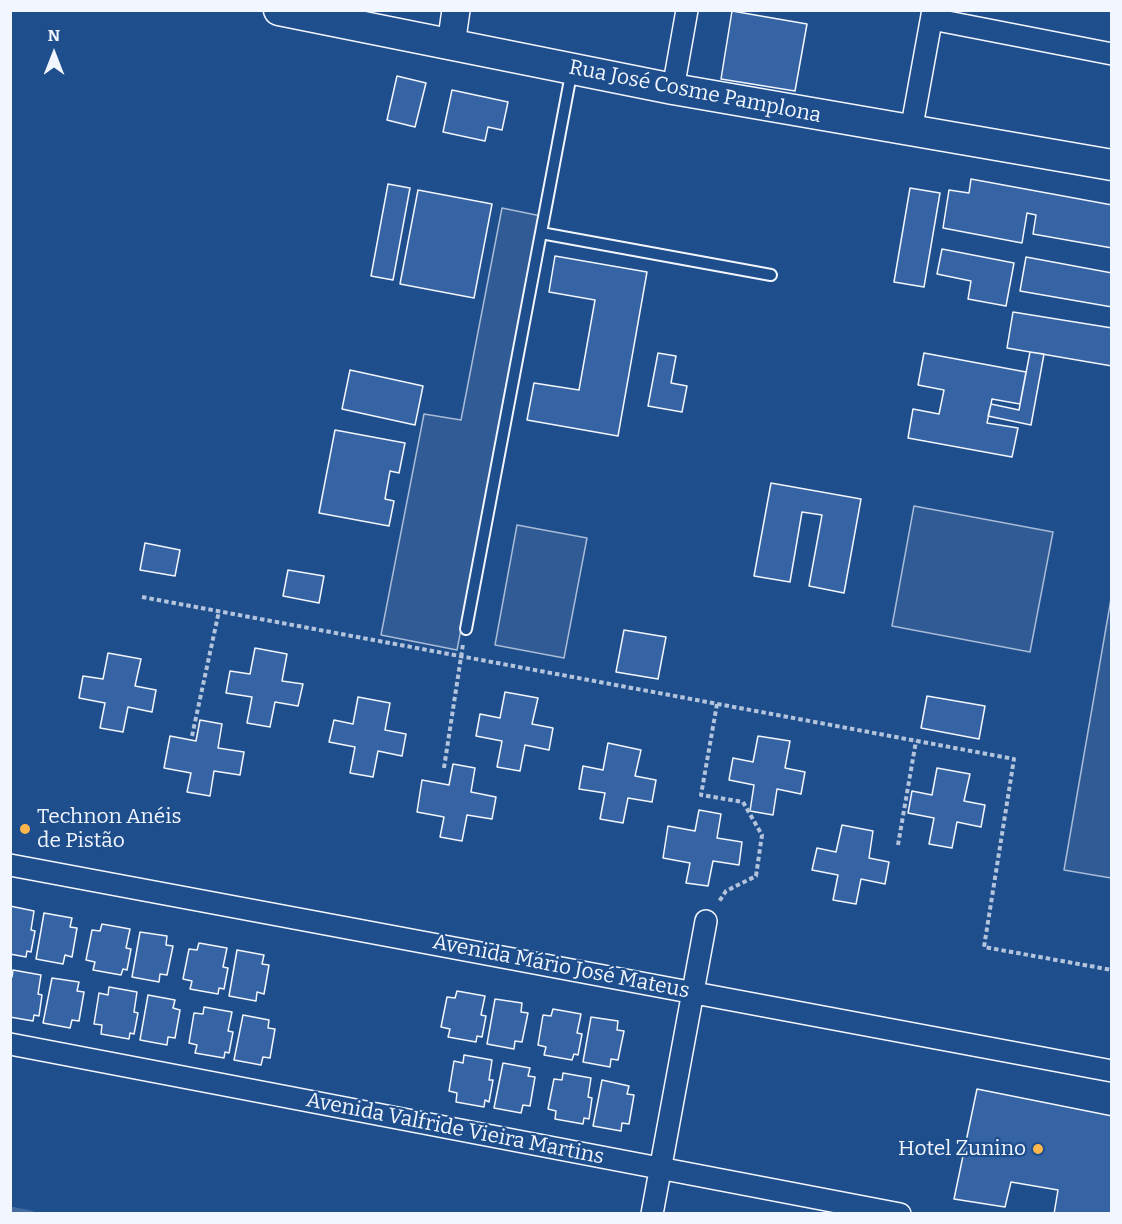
<!DOCTYPE html>
<html>
<head>
<meta charset="utf-8">
<style>
	body { margin:0 }
	#map { position:relative; width:1122px; height:1224px; overflow:hidden; background:#1f4e8c; font-family:Bitter,serif }
	canvas { display:block }
	.frame { position:absolute; inset:0; border:12px solid #f2f6ff; pointer-events:none }
	.north { position:absolute; left:24px; top:24px; width:60px; height:60px; -webkit-text-stroke:4px #1f4e8c; paint-order:stroke; rotate:0deg; font-size:16px; font-weight:700; line-height:24px; text-align:center; color:#f2f6ff }
	.north::after { content:''; display:block; margin:auto; width:21px; height:27px; background:#f2f6ff; clip-path:polygon(50% 0,100% 100%,50% 72%,0 100%) }
</style>
</head>
<body>
<div id="map">
<canvas width="1122" height="1224"></canvas>
<div class="frame"></div>
<div class="north">N</div>
</div>
<script>
const context = document.querySelector('canvas').getContext('2d');
context.lineJoin = 'round';
function fillPath(path, color) { context.fillStyle = color; context.fill(path, 'evenodd'); }
const toPath = rows => new Path2D(rows.map(r => 'M' + r).join(''));
function strokePath(path, color, width, dash) { context.strokeStyle = color; context.lineWidth = width; context.lineCap = dash ? 'butt' : 'round'; context.setLineDash(dash || []); context.stroke(path); }
function drawText(font, color, halo, rows, align = 'center') {
  context.font = font + ' Bitter,serif'; context.lineWidth = 4.5; context.setLineDash([]); context.textBaseline = 'middle'; context.strokeStyle = halo; context.fillStyle = color; for (const [text, x, y, turn = 0] of rows) {
    context.save(); context.translate(x, y); context.rotate((+turn || 0) * Math.PI / 180); context.textAlign = isNaN(turn) ? turn : align; if (halo) context.strokeText(text, 0, 0); context.fillText(text, 0, 0); context.restore();
  }
}
const built = toPath([
	[502,208,541,216,457,650,381,635,424,414,461,420,502,208],
	[914,506,1053,532,1030,652,892,626,914,506],
	[517,525,587,538,564,658,495,645,517,525],
	[1111,599,1111,878,1064,870,1111,599]
]);
fillPath(built, '#305b95');
strokePath(built, '#a8bbd7', 1.5);
strokePath(toPath([
	[10,1210,31,1214]
]), '#446ba0', 7);
const building = toPath([
	[732,11,807,24,795,91,721,79,732,11],
	[397,76,426,83,415,127,387,120,397,76],
	[452,90,508,102,502,130,488,127,485,141,443,132,452,90],
	[971,179,1112,205,1112,248,1033,234,1036,215,1027,213,1022,243,943,228,949,190,969,193,971,179],
	[388,184,410,188,393,280,371,276,388,184],
	[910,188,940,193,924,287,894,282,910,188],
	[418,190,492,204,474,298,400,284,418,190],
	[942,249,1014,263,1006,306,968,299,971,281,937,274,942,249],
	[555,256,647,272,618,436,527,420,534,383,579,390,595,300,549,292,555,256],
	[1026,257,1112,273,1112,307,1020,291,1026,257],
	[1013,312,1112,328,1112,366,1007,348,1013,312],
	[1030,352,1044,354,1031,425,988,416,991,404,1019,410,1030,352],
	[658,353,676,356,671,383,687,386,682,412,648,406,658,353],
	[924,353,1026,372,1020,404,992,399,987,423,1018,428,1012,457,908,438,913,409,939,414,944,390,918,385,924,353],
	[350,370,423,386,415,425,342,409,350,370],
	[335,430,405,443,399,473,390,471,385,499,394,501,389,526,319,513,335,430],
	[771,483,861,499,844,593,809,586,822,515,802,512,790,582,754,576,771,483],
	[145,543,180,550,175,576,140,570,145,543],
	[288,570,324,576,319,603,283,596,288,570],
	[624,630,666,637,658,679,616,672,624,630],
	[255,648,287,654,282,681,303,684,298,706,275,702,270,727,247,723,252,697,226,693,230,671,250,674,255,648],
	[108,653,141,659,135,686,156,690,152,712,128,707,123,732,100,728,105,703,79,698,83,676,103,679,108,653],
	[505,692,538,698,532,724,553,728,549,750,525,745,520,771,497,767,502,741,476,736,480,714,500,718,505,692],
	[927,696,985,706,979,739,921,728,927,696],
	[358,697,390,703,385,730,406,734,402,756,378,751,373,777,350,773,355,747,329,742,334,720,353,724,358,697],
	[200,720,222,724,218,748,244,752,240,775,214,771,210,796,187,792,191,773,164,768,170,736,196,741,200,720],
	[758,736,790,741,785,768,805,772,801,794,777,789,773,815,750,811,754,785,729,780,733,758,753,762,758,736],
	[608,743,641,750,635,776,656,780,652,802,628,798,623,823,600,819,605,793,579,789,583,766,603,770,608,743],
	[453,764,475,768,471,792,496,797,492,819,467,815,462,841,440,837,444,817,417,812,422,780,449,785,453,764],
	[937,768,970,774,964,801,985,805,981,827,957,822,952,848,929,844,934,818,908,813,912,791,932,795,937,768],
	[699,810,721,814,717,838,742,842,739,865,713,861,708,886,686,883,690,863,663,858,668,826,695,831,699,810],
	[842,825,873,831,869,858,889,862,885,884,861,879,856,904,833,900,838,875,812,870,817,848,836,852,842,825],
	[10,906,34,911,31,930,35,931,31,952,27,951,26,957,10,954,10,906],
	[44,913,72,918,70,927,77,928,72,957,65,955,63,964,36,959,44,913],
	[102,924,130,929,126,948,131,949,127,970,123,969,121,975,93,970,95,962,86,960,92,930,100,931,102,924],
	[140,932,167,936,166,945,173,946,167,975,160,974,159,982,132,977,140,932],
	[199,943,227,948,223,967,228,968,224,989,219,988,218,994,190,989,192,981,183,979,189,949,197,950,199,943],
	[237,950,264,955,262,964,269,965,264,994,257,992,256,1001,229,996,237,950],
	[13,970,41,975,38,994,42,995,39,1016,34,1015,33,1021,10,1017,10,977,12,977,13,970],
	[52,978,79,982,77,991,84,992,79,1021,72,1020,70,1028,43,1023,52,978],
	[109,987,137,992,134,1012,138,1013,134,1034,130,1033,129,1039,101,1034,102,1025,94,1024,99,993,108,995,109,987],
	[457,991,485,996,481,1015,486,1016,482,1037,477,1036,476,1042,448,1037,450,1029,441,1027,447,997,455,998,457,991],
	[148,995,175,1000,173,1008,180,1010,175,1038,168,1037,167,1045,140,1040,148,995],
	[495,999,522,1003,521,1012,528,1013,522,1042,515,1041,514,1049,487,1044,495,999],
	[204,1007,232,1012,228,1031,233,1032,229,1053,225,1052,224,1058,195,1053,197,1045,189,1043,194,1013,203,1014,204,1007],
	[553,1009,581,1014,577,1033,582,1034,578,1055,574,1054,572,1060,544,1055,546,1047,538,1045,543,1015,551,1016,553,1009],
	[243,1015,269,1020,268,1028,275,1029,270,1058,263,1057,261,1065,234,1060,243,1015],
	[591,1017,618,1021,617,1030,624,1031,618,1060,611,1059,610,1067,583,1062,591,1017],
	[464,1055,492,1060,489,1080,493,1080,489,1102,485,1100,484,1107,456,1102,457,1093,449,1091,454,1061,463,1063,464,1055],
	[503,1063,530,1068,528,1076,535,1077,530,1106,523,1105,521,1113,494,1108,503,1063],
	[563,1073,591,1078,588,1097,592,1098,589,1119,584,1118,583,1124,555,1119,556,1111,548,1109,554,1079,562,1080,563,1073],
	[602,1080,629,1086,627,1094,634,1095,629,1124,622,1123,621,1131,593,1126,602,1080],
	[977,1089,1112,1116,1112,1214,1054,1214,1058,1190,1011,1182,1005,1207,954,1199,977,1089]
]);
fillPath(building, '#3563a3');
strokePath(building, '#f2f6ff', 1.5);
const service = toPath([
	[541,233,771,275],
	[466,629,572,69]
]);
const minor = toPath([
	[932,19,1112,54],
	[673,89,687,10],
	[911,131,933,10],
	[10,865,1112,1071],
	[10,1044,900,1214],
	[652,1214,706,921]
]);
const tertiary = toPath([
	[451,45,456,10]
]);
const secondary = toPath([
	[279,10,673,89,1112,165]
]);
strokePath(service, '#f2f6ff', 14);
strokePath(minor, '#f2f6ff', 24);
strokePath(tertiary, '#f2f6ff', 30);
strokePath(secondary, '#f2f6ff', 33);
strokePath(toPath([
	[142,597,1014,759,984,947,1112,970],
	[717,704,701,795,743,802,762,835,756,876,726,891,718,903],
	[192,736,219,611],
	[444,768,463,644],
	[898,845,916,741]
]), '#b3c4dc', 4, [4.5, 3]);
strokePath(service, '#1f4e8c', 10);
strokePath(minor, '#1f4e8c', 21);
strokePath(tertiary, '#1f4e8c', 27);
strokePath(secondary, '#1f4e8c', 30);
for (const [x, y, r, color] of [
	[25,829,6,"#ffb74d"],
	[1038,1149,6,"#ffb74d"]
]) { const dot = new Path2D(); dot.arc(x, y, r, 0, 2 * Math.PI); context.fillStyle = color; context.fill(dot); strokePath(dot, '#1f4e8c', 2); }
drawText('21px', '#f2f6ff', '#1f4e8c', [
	["Rua José Cosme Pamplona",695,92,11],
	["Avenida Mário José Mateus",561,967,11],
	["Avenida Valfride Vieira Martins",455,1129,11]
]);
drawText('21px', '#f2f6ff', '#1f4e8c', [
	["Technon Anéis",37,817],
	["de Pistão",37,841],
	["Hotel Zunino",1026,1149,"right"]
], 'left');
</script>
</body>
</html>
